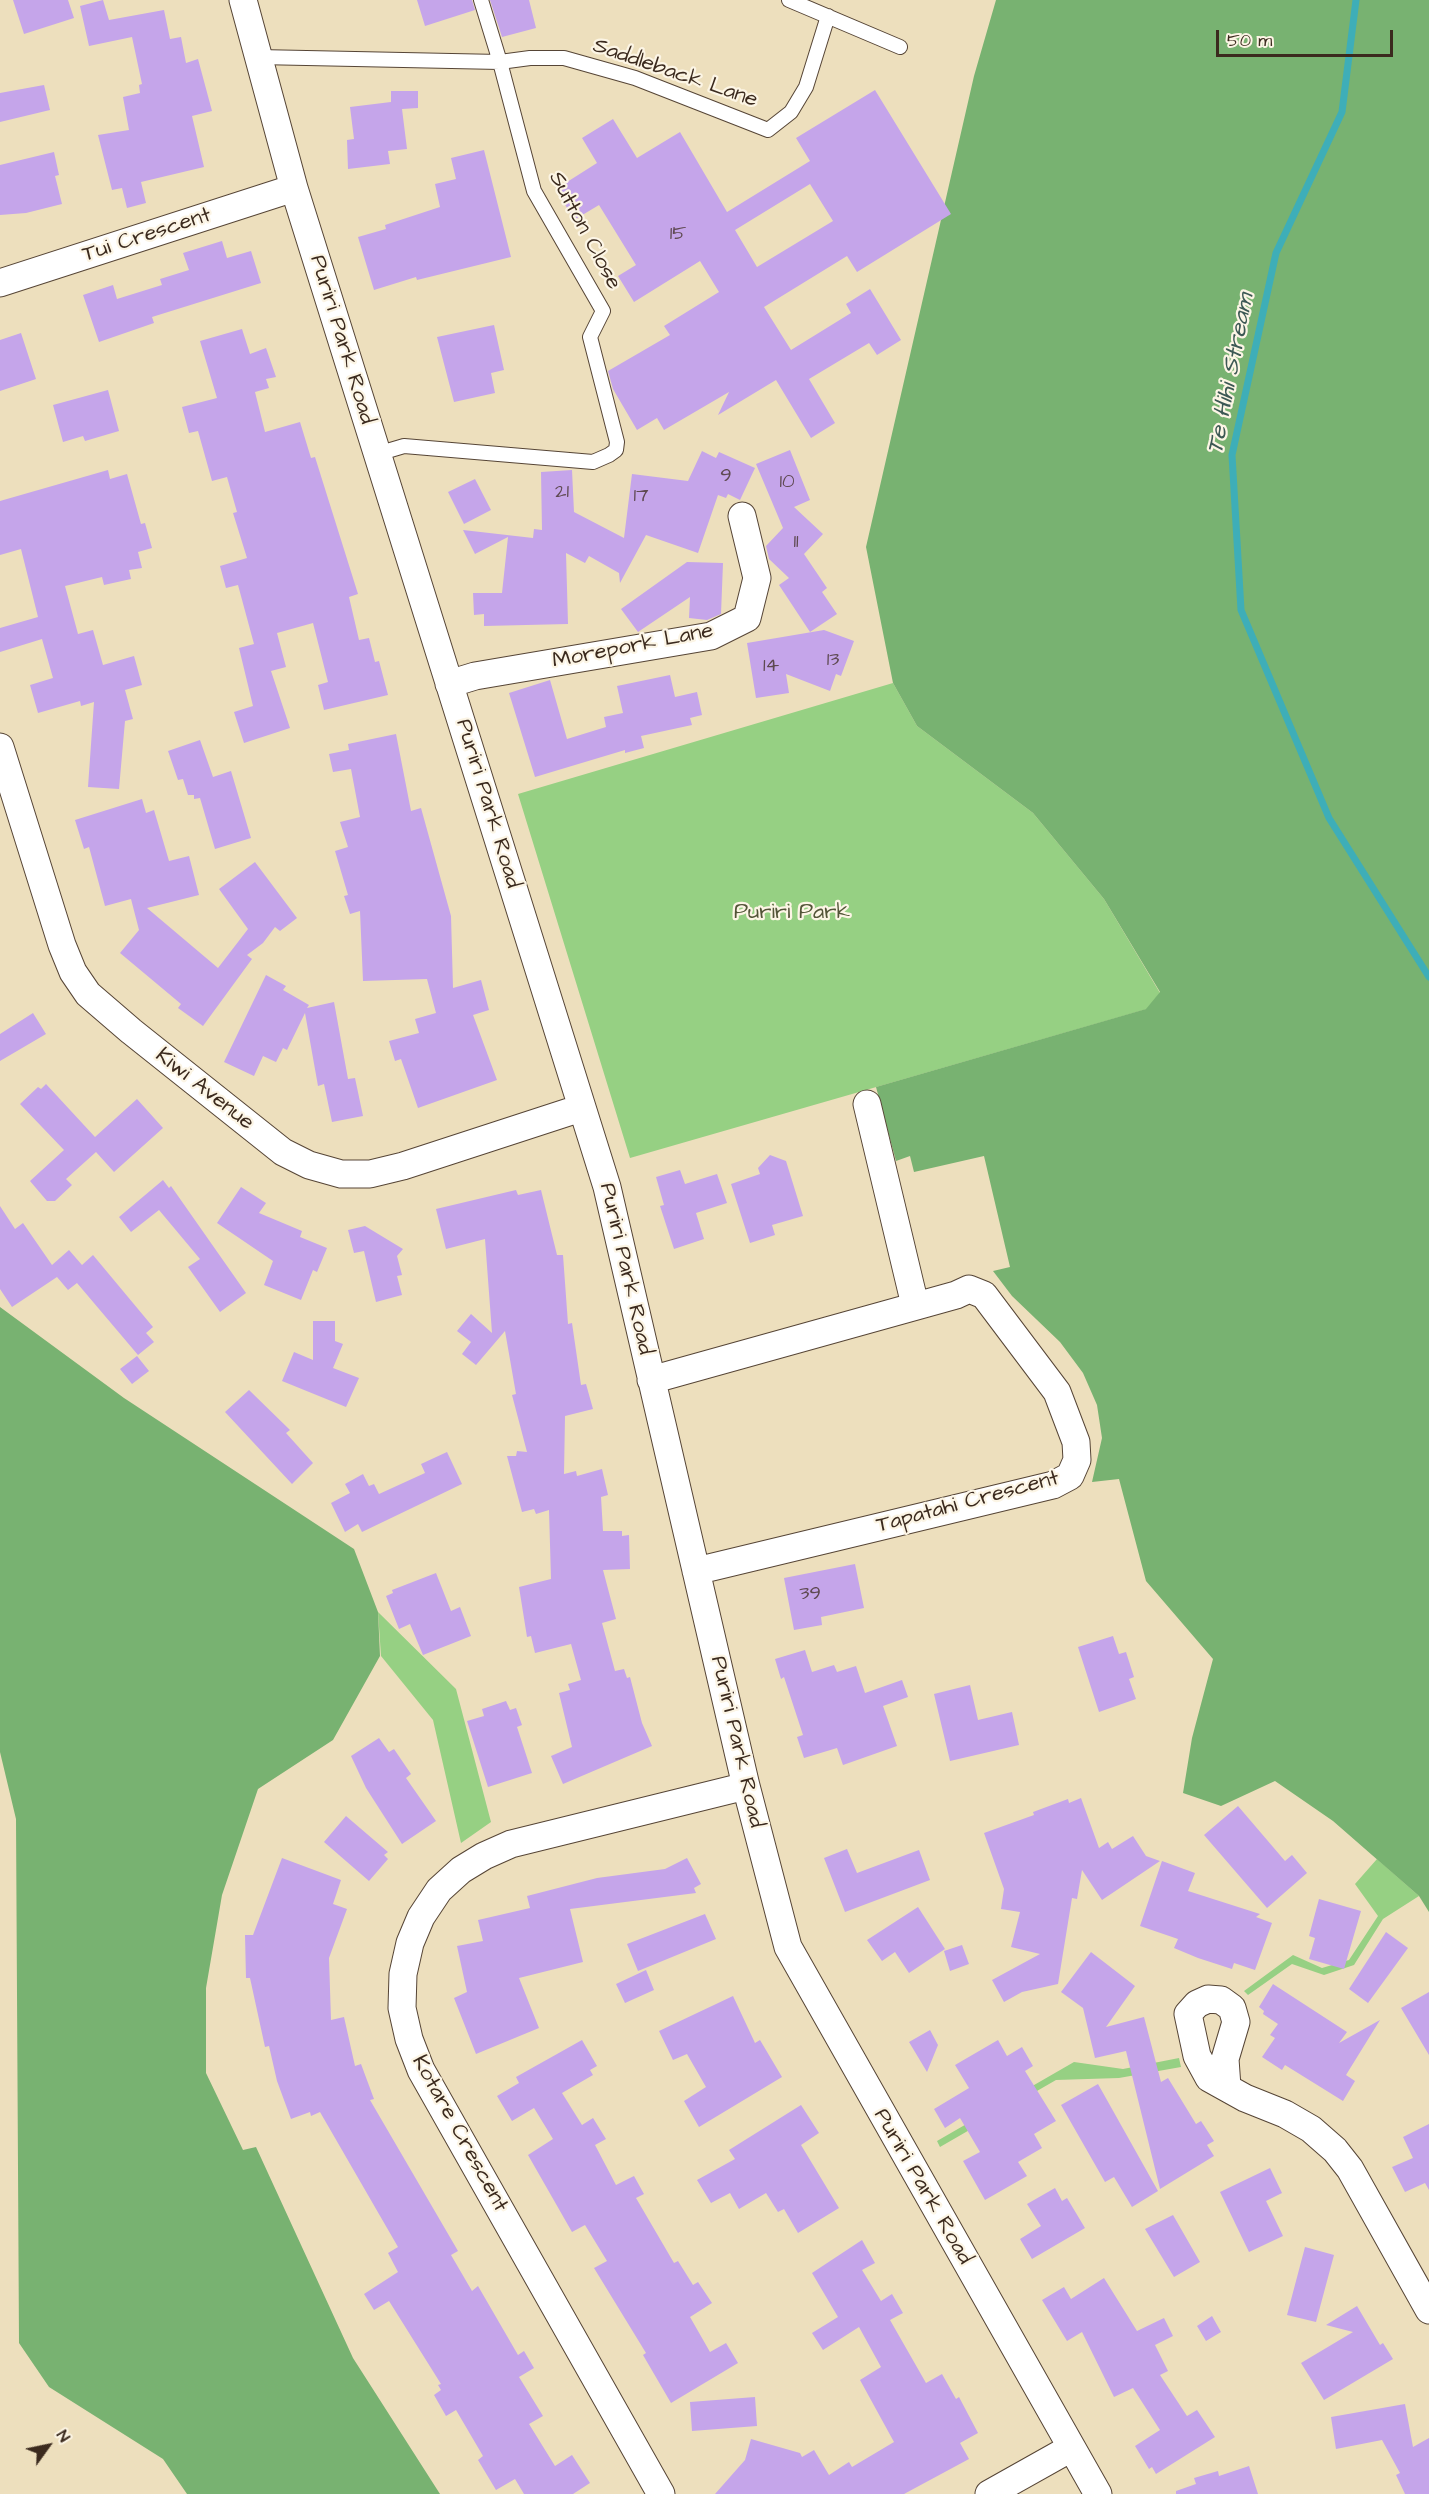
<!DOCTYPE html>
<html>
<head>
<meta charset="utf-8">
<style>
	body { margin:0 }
	#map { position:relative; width:1429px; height:2494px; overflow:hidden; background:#eddfbd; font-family:"Architects Daughter",sans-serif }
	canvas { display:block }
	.north { position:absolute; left:18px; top:2416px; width:60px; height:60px; -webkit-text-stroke:4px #fcf5e5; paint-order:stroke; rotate:57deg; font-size:16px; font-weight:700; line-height:24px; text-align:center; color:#3b2a1e }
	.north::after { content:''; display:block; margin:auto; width:21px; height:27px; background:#3b2a1e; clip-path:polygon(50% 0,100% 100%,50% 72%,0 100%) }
	.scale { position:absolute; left:1216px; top:30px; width:177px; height:27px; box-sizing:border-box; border:3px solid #3b2a1e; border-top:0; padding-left:8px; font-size:18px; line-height:21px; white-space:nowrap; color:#3b2a1e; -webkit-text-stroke:4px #fcf5e5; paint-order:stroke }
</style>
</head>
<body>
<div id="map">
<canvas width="1429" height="2494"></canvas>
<div class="north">N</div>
<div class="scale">50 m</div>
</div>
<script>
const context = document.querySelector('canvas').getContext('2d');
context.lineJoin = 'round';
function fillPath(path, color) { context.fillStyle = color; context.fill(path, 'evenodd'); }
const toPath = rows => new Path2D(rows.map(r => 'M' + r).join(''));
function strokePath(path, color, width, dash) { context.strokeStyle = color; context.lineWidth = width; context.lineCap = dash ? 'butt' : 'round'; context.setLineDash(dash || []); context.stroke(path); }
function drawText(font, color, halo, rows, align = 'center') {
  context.font = font + ' "Architects Daughter",sans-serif'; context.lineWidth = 4.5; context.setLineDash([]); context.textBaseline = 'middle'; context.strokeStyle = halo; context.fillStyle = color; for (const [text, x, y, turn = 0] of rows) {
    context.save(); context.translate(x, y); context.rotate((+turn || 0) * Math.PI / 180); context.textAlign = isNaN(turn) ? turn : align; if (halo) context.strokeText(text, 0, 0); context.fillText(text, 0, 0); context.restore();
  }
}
fillPath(toPath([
	[893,683,917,726,1033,813,1104,899,1160,993,1147,1009,630,1158,518,794],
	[378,1612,456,1689,491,1822,461,1843,433,1720,381,1656],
	[1377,1859,1419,1896,1383,1919,1354,1965,1324,1975,1292,1964,1248,1995,1244,1991,1293,1955,1322,1968,1349,1960,1378,1916,1355,1884],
	[1179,2058,1181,2067,1119,2078,1056,2080,940,2147,937,2141,1074,2062,1123,2069]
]), '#96d083');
fillPath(toPath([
	[996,0,1429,0,1429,1912,1419,1896,1333,1821,1275,1781,1221,1806,1183,1793,1192,1738,1213,1659,1146,1581,1119,1479,1092,1482,1102,1438,1097,1405,1083,1373,1060,1342,1012,1296,993,1271,1010,1267,984,1156,914,1172,910,1156,896,1161,876,1087,1146,1009,1160,992,1104,899,1033,813,917,726,893,683,866,547,974,76],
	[0,1307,124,1398,354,1549,378,1612,380,1656,333,1740,258,1789,222,1895,206,1988,206,2073,243,2150,256,2147,353,2358,440,2494,187,2494,163,2459,49,2387,19,2343,16,1819,0,1752]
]), '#78b271');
strokePath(toPath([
	[1356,0,1342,112,1276,253,1232,455,1241,610,1329,818,1429,977]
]), '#3eaeb8', 7);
fillPath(toPath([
	[13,0,68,0,74,18,24,34],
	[103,0,109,20,164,10,170,39,181,37,186,63,198,59,212,111,192,116,204,167,141,182,146,203,127,208,122,188,112,190,98,135,129,130,123,97,140,93,139,85,142,84,132,37,89,46,80,6],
	[417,0,472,0,475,10,425,26],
	[490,0,529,0,536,28,502,37],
	[44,85,50,110,0,122,0,93],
	[875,90,951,214,857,272,847,256,764,307,791,350,851,313,846,304,870,289,901,340,877,355,869,343,809,379,835,423,811,438,776,380,718,415,729,392,664,430,657,418,637,430,613,389,608,371,670,335,664,326,719,292,700,261,634,302,618,276,636,265,599,205,574,220,556,189,597,163,582,138,613,119,637,158,680,132,727,212,810,161,796,138],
	[810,184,833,221,757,267,735,230],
	[391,91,418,91,418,108,402,109,407,149,388,151,390,164,348,169,347,140,354,139,350,107,391,102],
	[484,150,511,257,417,280,416,277,374,290,358,237,386,229,385,225,440,207,435,184,456,179,451,158],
	[54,152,59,175,55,176,62,204,26,213,0,215,0,165],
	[222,241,227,258,251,251,261,283,152,317,154,323,99,342,83,295,113,285,117,299,162,285,160,279,189,270,183,253],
	[494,325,504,370,491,373,495,393,454,402,437,337],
	[242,329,250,354,266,348,276,377,266,379,269,388,255,392,265,432,300,422,311,458,315,457,358,594,349,597,359,640,369,638,375,662,379,661,388,695,324,710,318,685,328,682,313,623,277,633,286,667,271,671,290,728,244,743,234,712,253,706,239,648,254,644,238,585,226,588,220,566,247,558,233,513,237,512,227,477,212,481,198,431,189,433,182,407,217,398,200,341],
	[21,333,36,379,0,391,0,340],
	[108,390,119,431,85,441,83,436,63,442,53,405],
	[790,450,810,500,794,507,823,534,804,554,827,588,822,592,837,614,810,632,779,585,789,578,769,559,766,546,783,528,756,464],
	[702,451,716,458,719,452,755,468,740,500,728,494,726,498,718,495,698,553,646,535,620,583,619,573,589,556,585,563,566,553,568,624,484,626,484,614,474,615,473,593,502,593,508,537,475,554,463,530,533,538,534,529,542,530,541,472,572,470,574,512,624,538,632,474,688,481],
	[108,470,110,479,127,474,141,524,145,523,152,548,138,552,142,568,129,570,131,579,104,585,102,577,65,586,78,634,93,630,103,665,134,656,142,685,125,690,133,719,125,721,119,789,88,787,94,702,81,706,80,701,38,713,30,685,53,678,42,639,0,652,0,628,38,617,21,549,0,555,0,501],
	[475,479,491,510,464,524,448,492],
	[687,562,723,563,721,614,707,620,689,618,690,597,638,632,621,609],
	[824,630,854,641,841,676,836,674,830,691,786,674,789,693,756,698,747,643],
	[670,675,675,697,697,692,702,715,690,718,692,725,641,736,644,748,625,753,625,750,535,777,509,693,550,680,567,739,606,727,604,717,623,713,617,686],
	[396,734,411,811,421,808,451,916,453,988,481,980,489,1010,473,1015,497,1080,418,1108,401,1059,395,1061,389,1041,419,1033,415,1019,436,1013,427,979,363,981,360,911,350,914,344,896,348,895,335,851,348,847,340,822,360,817,351,769,333,772,329,754,349,750,348,744],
	[200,740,213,777,231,771,251,838,215,849,200,798,194,799,194,795,188,795,183,779,178,780,168,751],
	[142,799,146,813,154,810,169,861,189,856,199,895,147,908,218,968,248,929,219,889,255,862,297,918,280,931,275,927,263,943,247,955,252,959,203,1026,178,1008,181,1004,120,953,139,930,131,899,105,906,89,847,84,849,75,820],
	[266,975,286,986,283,990,309,1005,307,1008,334,1002,348,1079,355,1078,363,1116,332,1122,324,1084,318,1086,305,1013,287,1050,283,1048,276,1062,263,1056,254,1076,224,1062],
	[33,1013,46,1034,0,1061,0,1034],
	[46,1084,95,1137,137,1099,163,1128,114,1172,96,1152,66,1179,72,1185,55,1201,47,1201,30,1181,64,1150,20,1104,38,1087,41,1089],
	[770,1155,786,1161,803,1216,772,1225,775,1235,750,1243,731,1184,760,1174,758,1168],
	[680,1170,685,1184,717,1174,727,1203,696,1213,704,1239,674,1249,660,1206,664,1205,656,1177],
	[163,1180,169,1188,171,1186,246,1293,220,1312,188,1267,200,1259,159,1210,131,1232,119,1217],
	[241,1187,266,1203,259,1213,302,1231,300,1237,327,1248,317,1272,313,1270,301,1300,264,1285,273,1261,217,1223],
	[516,1190,518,1195,541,1190,557,1255,563,1255,568,1324,572,1323,581,1385,586,1384,593,1409,565,1416,564,1474,576,1471,577,1476,602,1469,608,1495,601,1497,603,1531,622,1531,622,1536,629,1535,630,1569,603,1570,616,1619,602,1623,615,1671,624,1669,627,1678,630,1677,642,1723,652,1746,563,1784,551,1756,572,1747,559,1693,570,1690,568,1684,581,1680,571,1644,535,1653,531,1636,527,1637,519,1587,551,1579,549,1510,536,1514,534,1509,522,1512,507,1456,516,1456,517,1451,527,1452,512,1395,516,1394,505,1331,476,1365,462,1354,471,1342,457,1331,471,1314,492,1333,485,1239,446,1249,436,1209],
	[0,1206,15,1229,23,1223,52,1265,69,1250,82,1265,93,1255,153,1327,146,1333,154,1342,138,1355,77,1283,68,1290,57,1277,12,1307,0,1289],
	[365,1226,403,1249,397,1256,402,1275,397,1276,402,1295,376,1302,364,1251,354,1253,348,1230],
	[313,1321,335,1321,335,1341,343,1344,333,1368,359,1378,346,1407,282,1381,294,1352,313,1360],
	[137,1356,149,1371,132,1384,120,1369],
	[249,1390,290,1430,286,1433,313,1463,292,1484,225,1412],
	[447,1452,462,1484,362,1532,358,1524,345,1532,331,1503,350,1493,345,1484,363,1474,369,1486,374,1484,379,1494,425,1473,421,1464],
	[855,1564,864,1608,821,1617,822,1625,794,1630,784,1578],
	[436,1573,451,1611,460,1607,471,1636,423,1655,410,1624,399,1629,386,1596,393,1593,392,1590],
	[1113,1636,1119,1654,1126,1652,1134,1677,1129,1679,1136,1699,1099,1712,1078,1647],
	[805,1650,812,1672,834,1665,837,1672,856,1666,865,1693,902,1680,908,1697,883,1706,897,1746,843,1765,837,1748,804,1758,797,1737,803,1735,784,1677,781,1679,775,1659],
	[970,1685,978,1720,1012,1712,1019,1745,950,1761,934,1694],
	[506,1701,510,1710,516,1708,522,1725,517,1727,532,1773,488,1787,467,1721,484,1716,482,1709],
	[379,1738,389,1752,394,1749,411,1774,406,1778,436,1821,402,1844,366,1788,351,1756],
	[1081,1798,1099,1848,1108,1842,1112,1849,1133,1836,1146,1856,1160,1861,1102,1900,1082,1870,1077,1899,1072,1898,1058,1984,1022,1992,1004,2002,992,1980,1040,1954,1011,1947,1020,1912,1001,1909,1004,1889,984,1833,1034,1815,1033,1812,1068,1799,1069,1803],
	[1238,1806,1285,1861,1292,1855,1307,1873,1267,1908,1204,1835],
	[346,1816,388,1852,384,1855,388,1859,369,1881,324,1842],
	[847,1849,857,1873,919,1850,930,1880,845,1912,824,1858],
	[282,1858,341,1880,333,1904,347,1909,329,1958,331,2020,344,2017,355,2066,361,2064,374,2099,370,2100,458,2251,451,2255,472,2291,478,2286,518,2355,524,2351,534,2368,519,2377,543,2416,529,2424,555,2466,572,2455,590,2483,573,2494,524,2494,515,2479,496,2490,478,2460,483,2456,456,2410,446,2416,434,2395,441,2390,438,2385,441,2384,389,2301,374,2310,364,2294,398,2272,388,2253,398,2247,320,2112,311,2116,310,2112,291,2119,277,2081,269,2046,265,2047,250,1978,246,1978,245,1935,253,1935],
	[687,1858,701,1884,694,1888,696,1893,570,1909,583,1962,519,1978,539,2028,476,2054,454,1998,467,1992,457,1946,483,1941,478,1920,530,1908,527,1896,597,1878,665,1869],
	[1162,1861,1195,1873,1188,1891,1260,1914,1256,1917,1272,1923,1255,1970,1234,1963,1232,1969,1198,1958,1174,1948,1178,1939,1140,1926],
	[1319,1899,1361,1911,1344,1969,1309,1959,1315,1938,1309,1936],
	[918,1907,945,1949,909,1973,895,1952,882,1961,867,1940],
	[705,1914,716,1939,638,1971,627,1944],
	[1386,1932,1408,1948,1368,2003,1349,1989],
	[962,1945,969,1964,950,1971,944,1951],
	[1091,1952,1135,1986,1106,2027,1144,2017,1161,2082,1168,2078,1196,2124,1201,2121,1214,2141,1207,2145,1214,2156,1160,2189,1126,2051,1095,2058,1083,2008,1061,1992],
	[646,1970,654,1990,625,2003,616,1984],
	[1273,1984,1347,2032,1339,2043,1380,2020,1346,2075,1355,2081,1343,2101,1285,2065,1282,2070,1262,2057,1275,2038,1270,2035,1278,2024,1263,2014,1264,2011,1259,2007],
	[1429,1992,1429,2055,1401,2008],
	[733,1996,755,2043,760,2040,782,2077,699,2127,684,2101,706,2087,687,2054,673,2060,659,2031],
	[930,2030,938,2045,927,2072,909,2042],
	[582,2040,597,2066,590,2070,593,2075,562,2093,582,2125,593,2118,606,2139,595,2145,616,2185,634,2176,644,2194,636,2198,674,2263,678,2261,693,2285,698,2282,712,2303,690,2317,710,2352,726,2343,738,2363,671,2403,643,2355,646,2353,594,2268,607,2261,585,2225,572,2232,528,2155,553,2139,534,2108,512,2121,497,2096,519,2083,516,2077],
	[998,2040,1007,2056,1022,2047,1033,2066,1025,2071,1056,2121,1034,2134,1042,2148,1018,2162,1027,2176,985,2200,963,2161,980,2152,960,2118,945,2128,934,2109,969,2088,955,2065],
	[1098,2084,1158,2191,1132,2207,1114,2177,1105,2182,1061,2105],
	[801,2105,819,2133,801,2145,839,2208,798,2233,784,2209,778,2212,766,2193,739,2209,730,2193,711,2203,697,2180,735,2159,729,2150],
	[1429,2124,1429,2190,1425,2183,1405,2192,1392,2167,1413,2158,1403,2137],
	[1270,2168,1282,2193,1266,2201,1283,2236,1249,2252,1220,2192],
	[1055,2188,1062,2201,1067,2198,1085,2228,1032,2259,1020,2239,1041,2226,1027,2204],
	[1173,2215,1200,2262,1174,2277,1145,2229],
	[862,2240,875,2263,862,2270,881,2301,892,2294,903,2313,890,2320,926,2383,942,2374,956,2399,959,2397,978,2433,960,2443,969,2459,904,2494,715,2494,745,2460,751,2439,800,2453,802,2457,814,2450,829,2475,849,2462,852,2467,894,2442,860,2380,881,2367,859,2327,823,2350,812,2333,838,2317,812,2273],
	[1305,2247,1334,2255,1316,2322,1287,2315],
	[1104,2278,1137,2331,1164,2318,1173,2336,1155,2345,1168,2371,1160,2375,1187,2416,1197,2410,1215,2437,1156,2474,1152,2467,1149,2469,1135,2446,1160,2430,1133,2388,1114,2397,1082,2332,1067,2341,1042,2300,1064,2287,1071,2299],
	[1357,2306,1380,2345,1383,2343,1393,2359,1324,2400,1301,2363,1353,2332,1326,2325],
	[1212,2316,1221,2332,1206,2341,1197,2326],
	[755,2397,757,2426,692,2431,690,2402],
	[1405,2404,1413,2447,1429,2438,1429,2494,1405,2494,1396,2475,1400,2473,1382,2440,1336,2449,1331,2417],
	[1249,2466,1258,2494,1176,2494,1176,2491,1196,2484,1194,2478,1218,2471,1219,2476]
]), '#c5a5ea');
const lane = toPath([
	[481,0,500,62,530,58,564,58,635,78,768,130,791,112,806,87,828,16],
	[789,0,900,47],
	[258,57,500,62,534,191,603,311,590,337,617,442,616,450,609,455,593,462,404,446,377,454]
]);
const street = toPath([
	[243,0,294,188,607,1187,746,1786,788,1947,1098,2494],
	[0,283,294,188],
	[449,684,475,676,711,636,747,618,757,578,742,516],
	[0,747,62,945,73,972,88,994,131,1031,283,1152,309,1165,341,1174,370,1174,403,1166,581,1108],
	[867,1104,915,1305],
	[651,1380,956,1295,969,1289,984,1295,1057,1392,1076,1442,1077,1460,1070,1476,1053,1485,696,1571],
	[1227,2087,1225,2059,1236,2022,1232,2008,1221,2000,1208,1999,1197,2004,1188,2014,1197,2056,1209,2078,1245,2098,1285,2114,1311,2129,1335,2150,1350,2169,1429,2310],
	[661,2494,421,2070,409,2039,402,2008,403,1974,410,1943,421,1917,439,1890,461,1870,484,1856,511,1844,746,1786],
	[989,2494,1071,2448]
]);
strokePath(lane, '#564536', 16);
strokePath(street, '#564536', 29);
strokePath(lane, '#fff', 14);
strokePath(street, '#fff', 27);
drawText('20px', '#5e4951', null, [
	["15",678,235],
	["9",726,477],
	["10",787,483],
	["21",562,493],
	["17",641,497],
	["11",796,543],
	["13",833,661],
	["14",771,667],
	["39",810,1595]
]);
drawText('22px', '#3b2a1e', '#fcf5e5', [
	["Saddleback Lane",675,74,19],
	["Sutton Close",584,231,62],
	["Tui Crescent",147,236,-18],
	["Puriri Park Road",341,340,73],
	["Morepork Lane",633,647,-11],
	["Puriri Park Road",487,804,73],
	["Kiwi Avenue",204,1090,38],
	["Puriri Park Road",625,1269,77],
	["Tapatahi Crescent",968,1503,-15],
	["Puriri Park Road",736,1742,77],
	["Kotare Crescent",459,2134,61],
	["Puriri Park Road",922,2187,60]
]);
drawText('22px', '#525437', '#fcf5e5', [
	["Puriri Park",792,913]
]);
drawText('italic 24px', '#3c5854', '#fcf5e5', [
	["Te Hihi Stream",1232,374,-79]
]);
</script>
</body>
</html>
